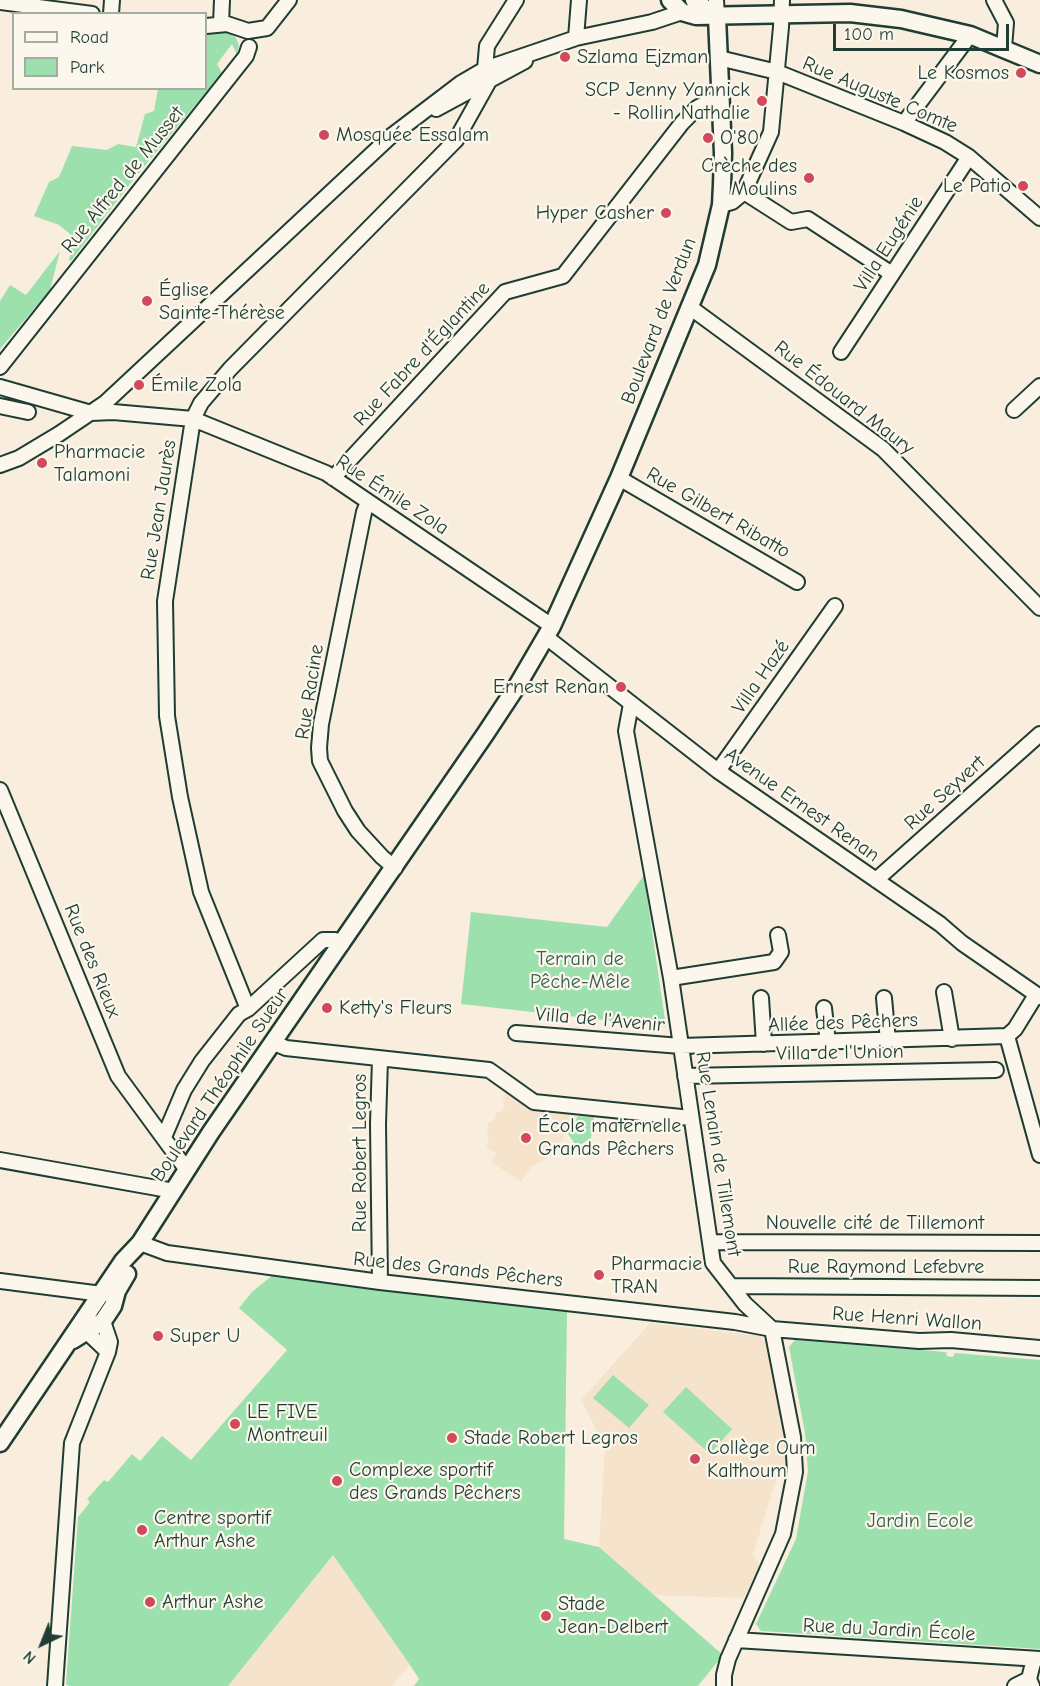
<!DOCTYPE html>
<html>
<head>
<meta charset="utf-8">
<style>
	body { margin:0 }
	#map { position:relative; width:1040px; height:1686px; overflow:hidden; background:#f9eedd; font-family:"Comic Neue",sans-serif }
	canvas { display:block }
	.legend { position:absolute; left:12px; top:12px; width:195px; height:78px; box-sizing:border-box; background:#fbf7ec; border:2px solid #a3ada2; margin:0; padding:8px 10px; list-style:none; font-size:18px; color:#1f3d34 }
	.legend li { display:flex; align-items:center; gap:12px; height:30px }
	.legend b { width:30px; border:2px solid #a3ada2 }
	.north { position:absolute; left:12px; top:1614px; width:60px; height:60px; -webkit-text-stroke:4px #fbf7ec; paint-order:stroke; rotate:223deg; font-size:16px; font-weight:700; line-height:24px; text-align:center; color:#1f3d34 }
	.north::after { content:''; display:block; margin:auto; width:21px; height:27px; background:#1f3d34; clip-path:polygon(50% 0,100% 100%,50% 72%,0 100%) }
	.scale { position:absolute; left:833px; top:24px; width:176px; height:27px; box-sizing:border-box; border:3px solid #1f3d34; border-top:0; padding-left:8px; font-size:18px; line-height:21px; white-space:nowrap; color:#1f3d34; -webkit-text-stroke:4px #fbf7ec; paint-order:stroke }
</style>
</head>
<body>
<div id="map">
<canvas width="1040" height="1686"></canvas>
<ul class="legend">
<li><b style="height:8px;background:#fbf7ec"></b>Road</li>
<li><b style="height:16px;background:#9ce1ad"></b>Park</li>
</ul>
<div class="north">N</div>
<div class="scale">100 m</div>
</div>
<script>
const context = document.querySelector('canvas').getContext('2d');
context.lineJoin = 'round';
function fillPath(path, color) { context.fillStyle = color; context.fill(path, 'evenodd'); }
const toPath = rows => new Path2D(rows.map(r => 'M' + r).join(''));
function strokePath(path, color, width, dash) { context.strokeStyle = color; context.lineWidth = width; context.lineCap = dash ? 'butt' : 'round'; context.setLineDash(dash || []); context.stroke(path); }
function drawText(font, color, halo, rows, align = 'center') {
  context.font = font + ' "Comic Neue",sans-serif'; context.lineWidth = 4.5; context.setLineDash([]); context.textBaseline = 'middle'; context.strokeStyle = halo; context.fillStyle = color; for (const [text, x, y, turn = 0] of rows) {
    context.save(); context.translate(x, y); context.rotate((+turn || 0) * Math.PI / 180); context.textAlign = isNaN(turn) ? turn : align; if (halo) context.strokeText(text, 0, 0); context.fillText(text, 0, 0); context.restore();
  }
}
fillPath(toPath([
	[506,1090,533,1110,578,1116,556,1149,547,1158,532,1166,521,1182,491,1162,497,1154,486,1147,489,1142,487,1135,489,1132,486,1129,488,1127,487,1123,495,1119,496,1112,501,1112,505,1107,503,1100],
	[650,1323,760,1336,766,1343,784,1438,786,1471,777,1477,753,1554,760,1565,744,1598,653,1595,599,1547,605,1447,581,1400],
	[333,1555,410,1665,392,1686,228,1686]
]), '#f6e3cb');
fillPath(toPath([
	[219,31,228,32,236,38,239,45,237,55,232,44,217,64,222,73,133,180,71,261,69,260,73,241,70,234,59,225,34,216,49,182,59,177,72,146,107,150,118,144,136,147,145,114,154,111,158,89,206,88,206,33],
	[60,251,50,290,0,349,0,301,10,285,26,295],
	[644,875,666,1027,461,1004,471,912,607,927],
	[578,1116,594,1117,591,1138,577,1147,568,1134],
	[274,1274,567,1312,564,1539,599,1547,723,1655,698,1686,414,1686,419,1679,410,1665,333,1555,228,1686,69,1686,66,1684,78,1517,90,1502,87,1499,104,1480,108,1482,132,1454,140,1461,162,1436,191,1460,287,1350,239,1308,252,1292],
	[795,1340,946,1352,947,1356,953,1357,955,1353,1040,1360,1040,1649,761,1631,756,1624,796,1539,808,1471,805,1433,789,1347],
	[613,1375,649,1405,629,1428,593,1398],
	[686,1387,732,1429,710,1454,663,1412]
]), '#9ce1ad');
const minor = toPath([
	[716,0,717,17],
	[994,0,1006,23,1004,48],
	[0,2,92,14],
	[111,14,112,0],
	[221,24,222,0],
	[206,26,227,24,248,31,267,28,289,0],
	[576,38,579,0],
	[719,58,777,72,904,123,945,142,969,157,1040,218],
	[487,76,485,69,487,46,516,0],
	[436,109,525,61],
	[904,123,970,35],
	[744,192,791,222,808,219,892,274],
	[721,205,732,202,744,192,771,132,781,27,782,0],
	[691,308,883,449,1040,608],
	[841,352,969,157],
	[0,367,246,56,249,47],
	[0,387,91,413,113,412,193,419,326,473,552,626],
	[0,406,28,412],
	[1014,410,1040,386],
	[0,465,19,458,59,434,105,403,390,137,461,83,485,69,576,38,652,22,682,12],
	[333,478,505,292,563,276,682,123,697,108,708,102,721,100],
	[619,478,797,582],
	[368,502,364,512,321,724,319,748,320,761,345,811,358,831,382,857,395,868],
	[546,637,718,771,940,924,962,943,1040,997],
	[631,704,626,731,671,978,713,1263,745,1304,772,1329,793,1437,795,1472,783,1534,728,1659,724,1675,724,1686],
	[718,771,835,606],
	[0,790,118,1076,187,1170],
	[876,880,1040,734],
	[671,978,774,962,781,952,778,935],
	[944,992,952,1039],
	[761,998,764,1044],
	[884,998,888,1041],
	[824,1008,828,1043],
	[248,1009,201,892,180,797,167,716,165,601,193,419,201,403,230,369,456,140,489,81],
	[516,1033,681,1046,1007,1036],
	[1007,1036,1040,1155],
	[1007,1036,1015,1029,1036,995],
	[274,1043,286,1048,489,1070,534,1102,691,1118],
	[380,1059,378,1124,380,1282],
	[685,1076,996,1070],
	[164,1137,184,1090,202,1061,239,1014,248,1009,323,940,335,940,342,944],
	[0,1160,174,1191],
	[711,1242,1040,1243],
	[140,1243,167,1253,380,1282,735,1322,772,1329,919,1341,951,1340,1040,1348],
	[0,1281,102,1294],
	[733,1286,1040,1288],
	[88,1333,108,1352],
	[736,1640,1040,1659],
	[55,1686,72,1443,108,1352,110,1342,103,1321],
	[1015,1686,1029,1679],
	[1032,1686,1029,1679,1034,1659]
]);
const major = toPath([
	[670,0,682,12,696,16,850,13,901,19,970,35,1040,64],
	[694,0,717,17],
	[73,1340,103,1321,113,1306,117,1291,127,1274],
	[0,1443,123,1261,140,1243,211,1132,486,733,517,686,552,626,619,478,707,265,721,205,722,185,723,153,717,17]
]);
strokePath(minor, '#1f3d34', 18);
strokePath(major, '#1f3d34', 21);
strokePath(minor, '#fbf7ec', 14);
strokePath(major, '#fbf7ec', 16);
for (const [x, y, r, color] of [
	[565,57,6,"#d1495b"],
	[1021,73,6,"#d1495b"],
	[762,101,6,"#d1495b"],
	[324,135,6,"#d1495b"],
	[708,138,6,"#d1495b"],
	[809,178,6,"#d1495b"],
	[1023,186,6,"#d1495b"],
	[666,213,6,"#d1495b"],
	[147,301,6,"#d1495b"],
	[139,385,6,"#d1495b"],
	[42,463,6,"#d1495b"],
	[621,687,6,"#d1495b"],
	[327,1008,6,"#d1495b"],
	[526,1138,6,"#d1495b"],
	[599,1275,6,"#d1495b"],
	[158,1336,6,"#d1495b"],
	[235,1424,6,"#d1495b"],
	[452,1438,6,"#d1495b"],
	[695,1459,6,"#d1495b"],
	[337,1481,6,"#d1495b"],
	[142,1530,6,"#d1495b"],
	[150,1602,6,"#d1495b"],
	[546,1616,6,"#d1495b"]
]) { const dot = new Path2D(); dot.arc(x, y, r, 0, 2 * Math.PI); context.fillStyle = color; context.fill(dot); strokePath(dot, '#fbf7ec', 2); }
drawText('20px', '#1f3d34', '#fbf7ec', [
	["Szlama Ejzman",577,57],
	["Le Kosmos",1009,73,"right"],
	["SCP Jenny Yannick",750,90,"right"],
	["- Rollin Nathalie",750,113,"right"],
	["Mosquée Essalam",336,135],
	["O'80",720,138],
	["Crèche des",797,166,"right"],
	["Moulins",797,189,"right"],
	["Le Patio",1011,186,"right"],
	["Hyper Casher",654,213,"right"],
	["Église",159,290],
	["Sainte-Thérèse",159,313],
	["Émile Zola",151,385],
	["Pharmacie",54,452],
	["Talamoni",54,475],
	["Ernest Renan",609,687,"right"],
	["Ketty's Fleurs",339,1008],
	["École maternelle",538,1126],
	["Grands Pêchers",538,1149],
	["Pharmacie",611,1264],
	["TRAN",611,1287],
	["Super U",170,1336],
	["LE FIVE",247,1412],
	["Montreuil",247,1435],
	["Stade Robert Legros",464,1438],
	["Collège Oum",707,1448],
	["Kalthoum",707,1471],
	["Complexe sportif",349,1470],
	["des Grands Pêchers",349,1493],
	["Centre sportif",154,1518],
	["Arthur Ashe",154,1541],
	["Arthur Ashe",162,1602],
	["Stade",558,1604],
	["Jean-Delbert",558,1627]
], 'left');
drawText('20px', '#1f3d34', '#fbf7ec', [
	["Rue Auguste Comte",880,95,23],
	["Rue Alfred de Musset",123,180,-51],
	["Villa Eugénie",889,244,-57],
	["Boulevard de Verdun",659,321,-69],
	["Rue Fabre d'Églantine",422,354,-47],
	["Rue Édouard Maury",844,398,38],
	["Rue Émile Zola",392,495,33],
	["Rue Jean Jaurès",159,510,-81],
	["Rue Gilbert Ribatto",718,513,30],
	["Villa Hazé",761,677,-55],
	["Rue Racine",310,692,-81],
	["Rue Seyvert",945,793,-42],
	["Avenue Ernest Renan",802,805,35],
	["Rue des Rieux",92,961,68],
	["Villa de l'Avenir",600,1020,5],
	["Allée des Pêchers",843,1023,-2],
	["Villa de l'Union",840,1053,-1],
	["Boulevard Théophile Sueur",220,1085,-56],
	["Rue Robert Legros",360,1153,-90],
	["Rue Lenain de Tillemont",718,1154,81],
	["Nouvelle cité de Tillemont",875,1223],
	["Rue Raymond Lefebvre",886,1267],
	["Rue des Grands Pêchers",458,1270,6],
	["Rue Henri Wallon",907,1319,4],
	["Rue du Jardin École",889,1630,3]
]);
drawText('20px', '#385e4c', '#fbf7ec', [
	["Terrain de",580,959],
	["Pêche-Mêle",580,982],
	["Jardin Ecole",920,1521]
]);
</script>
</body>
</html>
